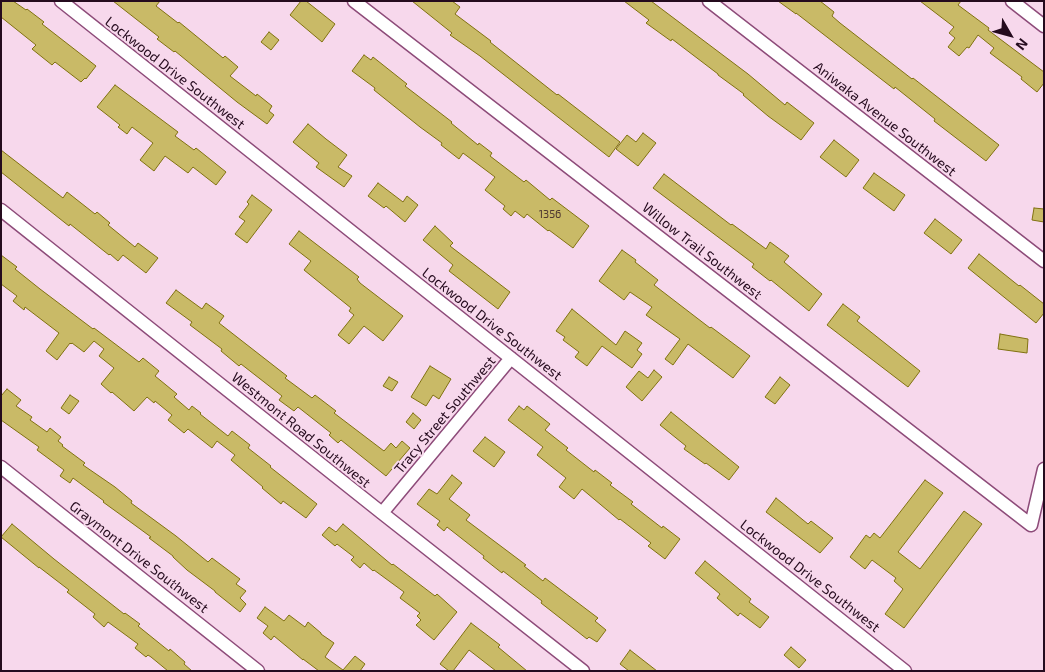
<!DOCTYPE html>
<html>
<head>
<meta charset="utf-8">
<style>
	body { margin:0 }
	#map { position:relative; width:1045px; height:672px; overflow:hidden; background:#f7d8ec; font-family:"Exo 2",sans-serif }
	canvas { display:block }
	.frame { position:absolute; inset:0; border:2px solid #250b1e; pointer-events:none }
	.north { position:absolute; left:985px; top:10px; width:50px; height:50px; -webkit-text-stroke:4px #f7d8ec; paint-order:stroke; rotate:128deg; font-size:14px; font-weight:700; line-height:20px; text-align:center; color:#250b1e }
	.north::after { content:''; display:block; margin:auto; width:18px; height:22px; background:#250b1e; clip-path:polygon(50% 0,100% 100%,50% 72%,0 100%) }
</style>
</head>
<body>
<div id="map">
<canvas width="1045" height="672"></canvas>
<div class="frame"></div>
<div class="north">N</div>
</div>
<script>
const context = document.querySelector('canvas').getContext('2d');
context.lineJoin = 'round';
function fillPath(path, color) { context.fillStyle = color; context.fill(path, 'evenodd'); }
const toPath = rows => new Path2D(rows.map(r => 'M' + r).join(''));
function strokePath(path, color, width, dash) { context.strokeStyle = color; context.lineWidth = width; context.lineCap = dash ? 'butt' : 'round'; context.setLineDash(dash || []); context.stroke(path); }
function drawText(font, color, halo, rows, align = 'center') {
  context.font = font + ' "Exo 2",sans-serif'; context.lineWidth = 4; context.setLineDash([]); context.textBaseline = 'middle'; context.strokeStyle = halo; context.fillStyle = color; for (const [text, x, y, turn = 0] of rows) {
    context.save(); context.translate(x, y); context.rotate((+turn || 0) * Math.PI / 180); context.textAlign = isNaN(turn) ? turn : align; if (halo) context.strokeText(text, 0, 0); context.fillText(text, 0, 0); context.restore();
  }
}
const building = toPath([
	[1,1,13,1,26,10,27,9,44,22,42,24,96,66,86,79,85,78,81,82,55,62,52,65,32,49,36,45,1,17,1,1],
	[113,1,160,1,156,6,178,23,179,22,223,58,225,56,238,67,230,76,256,96,257,94,272,106,269,111,274,115,267,124,237,102,175,51,174,52,157,39,159,37,113,1],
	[301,1,306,1,335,24,322,42,290,15,301,1],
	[412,1,452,1,460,7,455,14,491,41,490,42,557,95,558,94,620,142,609,157,480,56,450,35,452,33,412,1],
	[624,1,651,1,748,74,785,105,787,102,814,123,801,140,768,116,743,95,744,94,718,75,718,74,672,39,671,41,646,23,649,20,624,1],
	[778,1,820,1,834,12,832,16,840,23,912,79,913,78,999,145,986,161,934,121,935,119,895,87,894,89,796,13,796,14,778,1],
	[920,1,961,1,958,5,989,28,988,30,1044,72,1044,83,1037,92,1021,79,1022,77,990,53,994,48,978,35,969,48,967,47,959,56,948,47,955,38,949,33,954,27,920,1],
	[269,32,279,40,271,50,261,42,269,32],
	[364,55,371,60,373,57,407,84,405,86,452,122,451,123,478,145,479,143,492,153,490,156,524,182,526,180,550,200,552,198,589,226,573,248,549,230,548,231,527,214,524,218,515,211,511,216,503,209,505,206,485,190,495,177,463,153,459,159,441,145,442,143,420,127,374,90,375,88,352,71,364,55],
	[115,85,178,132,175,136,194,150,196,148,226,172,216,185,193,167,188,173,165,156,154,171,140,160,153,143,132,127,127,134,118,127,120,125,97,107,115,85],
	[308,124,326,139,347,155,338,167,352,176,344,187,316,167,319,163,293,142,308,124],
	[643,133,656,143,638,166,616,149,627,135,636,142,643,133],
	[834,140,859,160,846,177,820,157,834,140],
	[1,150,63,198,67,192,95,214,97,212,110,223,108,225,135,247,138,243,158,258,146,273,123,255,118,261,110,254,109,255,70,224,69,226,1,172,1,150],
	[874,173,905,195,894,211,863,188,874,173],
	[664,174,731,225,732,224,766,249,770,242,789,256,784,262,822,294,809,311,771,280,770,281,752,267,754,264,653,188,664,174],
	[378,183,403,202,407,196,418,205,405,222,386,206,384,208,368,196,378,183],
	[252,195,272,210,247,243,235,234,245,221,239,217,249,204,247,202,252,195],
	[1034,208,1044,209,1044,222,1032,220,1034,208],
	[935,219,962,240,951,254,924,233,935,219],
	[435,226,453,243,450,246,510,292,498,309,449,271,453,265,423,240,435,226],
	[299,231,359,277,357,279,360,283,403,316,383,341,364,326,349,344,338,335,354,315,349,311,351,308,304,270,311,261,289,244,299,231],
	[622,250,636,260,635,262,658,280,654,285,710,328,711,327,750,356,733,378,688,344,673,365,665,359,680,339,646,315,652,307,630,292,624,300,599,281,622,250],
	[979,254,1019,286,1020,285,1044,304,1044,313,1036,323,968,268,979,254],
	[1,255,17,267,15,269,40,289,93,329,94,328,139,362,143,358,159,371,155,376,177,394,174,397,189,410,192,406,201,413,200,414,228,436,232,431,250,445,248,448,271,466,270,467,317,504,306,518,283,501,281,504,262,488,263,487,231,460,235,455,217,441,212,448,188,429,184,433,168,420,172,415,155,401,154,403,147,397,134,411,112,392,111,393,101,384,114,368,99,356,104,349,94,341,84,352,72,343,71,344,70,343,57,360,46,351,59,333,25,307,24,310,13,301,17,296,1,284,1,255],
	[176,290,202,309,206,303,224,316,219,323,287,376,285,378,312,398,315,395,336,411,334,413,384,451,391,443,396,448,402,441,410,448,386,476,341,440,338,443,329,435,331,433,298,407,294,411,279,400,282,396,241,364,239,366,221,351,222,349,190,325,192,322,166,303,176,290],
	[843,304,860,317,857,321,920,371,908,387,827,325,843,304],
	[572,309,616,345,625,331,642,343,637,350,642,354,632,368,602,346,587,366,575,357,579,352,563,340,565,337,556,331,572,309],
	[1000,334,1028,339,1027,353,998,349,1000,334],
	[430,366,451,379,439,399,433,395,426,406,411,397,430,366],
	[654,370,662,377,642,401,626,387,639,371,648,378,654,370],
	[389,377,398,382,392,391,383,386,389,377],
	[780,377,790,385,775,404,765,397,780,377],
	[7,389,21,400,16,406,32,417,30,420,47,432,50,428,61,437,58,441,63,445,62,446,85,463,83,465,115,487,132,501,131,503,176,536,208,562,212,558,240,579,236,584,246,591,240,598,246,604,240,612,215,592,215,591,187,570,173,557,173,556,149,538,151,537,121,515,103,502,104,501,73,478,70,483,60,476,64,470,37,450,39,447,1,420,1,396,7,389],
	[70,395,79,401,69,414,61,408,70,395],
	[519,406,524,410,527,406,550,424,545,430,568,448,566,450,594,472,595,470,612,483,610,485,633,502,631,504,662,528,663,526,680,539,665,559,648,546,651,543,620,519,619,520,582,489,574,499,559,487,566,478,537,455,543,447,508,420,519,406],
	[671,412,739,467,729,480,706,463,705,464,684,449,686,446,660,425,671,412],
	[413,413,421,420,414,429,406,422,413,413],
	[485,437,505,452,494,467,473,451,485,437],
	[452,475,462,483,449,499,470,515,466,520,526,565,524,566,543,581,545,578,598,618,595,621,606,630,597,642,589,637,587,639,541,603,542,601,503,571,502,573,483,558,484,556,447,527,444,531,437,525,440,521,417,504,429,489,437,494,452,475],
	[925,480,943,493,898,552,920,569,964,511,982,524,904,628,885,614,903,589,894,581,896,578,872,560,865,569,850,557,866,535,870,538,874,533,880,538,925,480],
	[776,498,808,524,811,521,833,538,820,553,766,512,776,498],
	[12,524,54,559,124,614,125,613,140,624,138,626,169,651,170,649,185,662,184,664,192,671,168,671,151,657,148,655,146,657,135,648,138,644,108,622,104,627,93,617,95,614,67,592,69,590,39,567,39,568,1,537,12,524],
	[343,524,392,565,393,564,435,596,437,594,457,612,434,640,416,625,421,620,417,616,420,613,400,598,404,592,374,570,373,571,364,563,360,568,351,560,354,557,337,544,335,546,322,535,329,527,336,532,343,524],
	[705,561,751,599,749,602,769,617,760,628,740,613,738,616,717,598,720,594,695,573,705,561],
	[265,607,284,621,289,615,305,627,308,622,321,633,321,634,334,643,325,657,343,670,355,656,365,664,360,671,319,671,303,659,303,660,274,636,271,640,263,633,268,626,257,618,265,607],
	[471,623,500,645,498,647,527,671,496,671,469,650,453,671,449,671,440,664,471,623],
	[791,647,806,660,799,668,784,655,791,647],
	[630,650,657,671,629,671,620,664,630,650]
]);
fillPath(building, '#c9ba67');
strokePath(building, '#807110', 1);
const street = toPath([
	[61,1,905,671],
	[354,1,1031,525,1044,469],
	[709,1,1044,261],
	[1012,1,1044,26],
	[1,210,382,513,583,671],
	[1,467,258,671],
	[382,513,511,358]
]);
strokePath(street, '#8d4b79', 15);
strokePath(street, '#fff', 12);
drawText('11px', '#4e3730', null, [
	["1356",550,214]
]);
drawText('14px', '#250b1e', '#f7d8ec', [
	["Lockwood Drive Southwest",175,73,38],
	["Aniwaka Avenue Southwest",885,119,38],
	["Willow Trail Southwest",702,251,38],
	["Lockwood Drive Southwest",492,324,38],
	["Tracy Street Southwest",445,415,-50],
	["Westmont Road Southwest",301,430,39],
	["Graymont Drive Southwest",139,557,38],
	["Lockwood Drive Southwest",810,576,38]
]);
</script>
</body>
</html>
